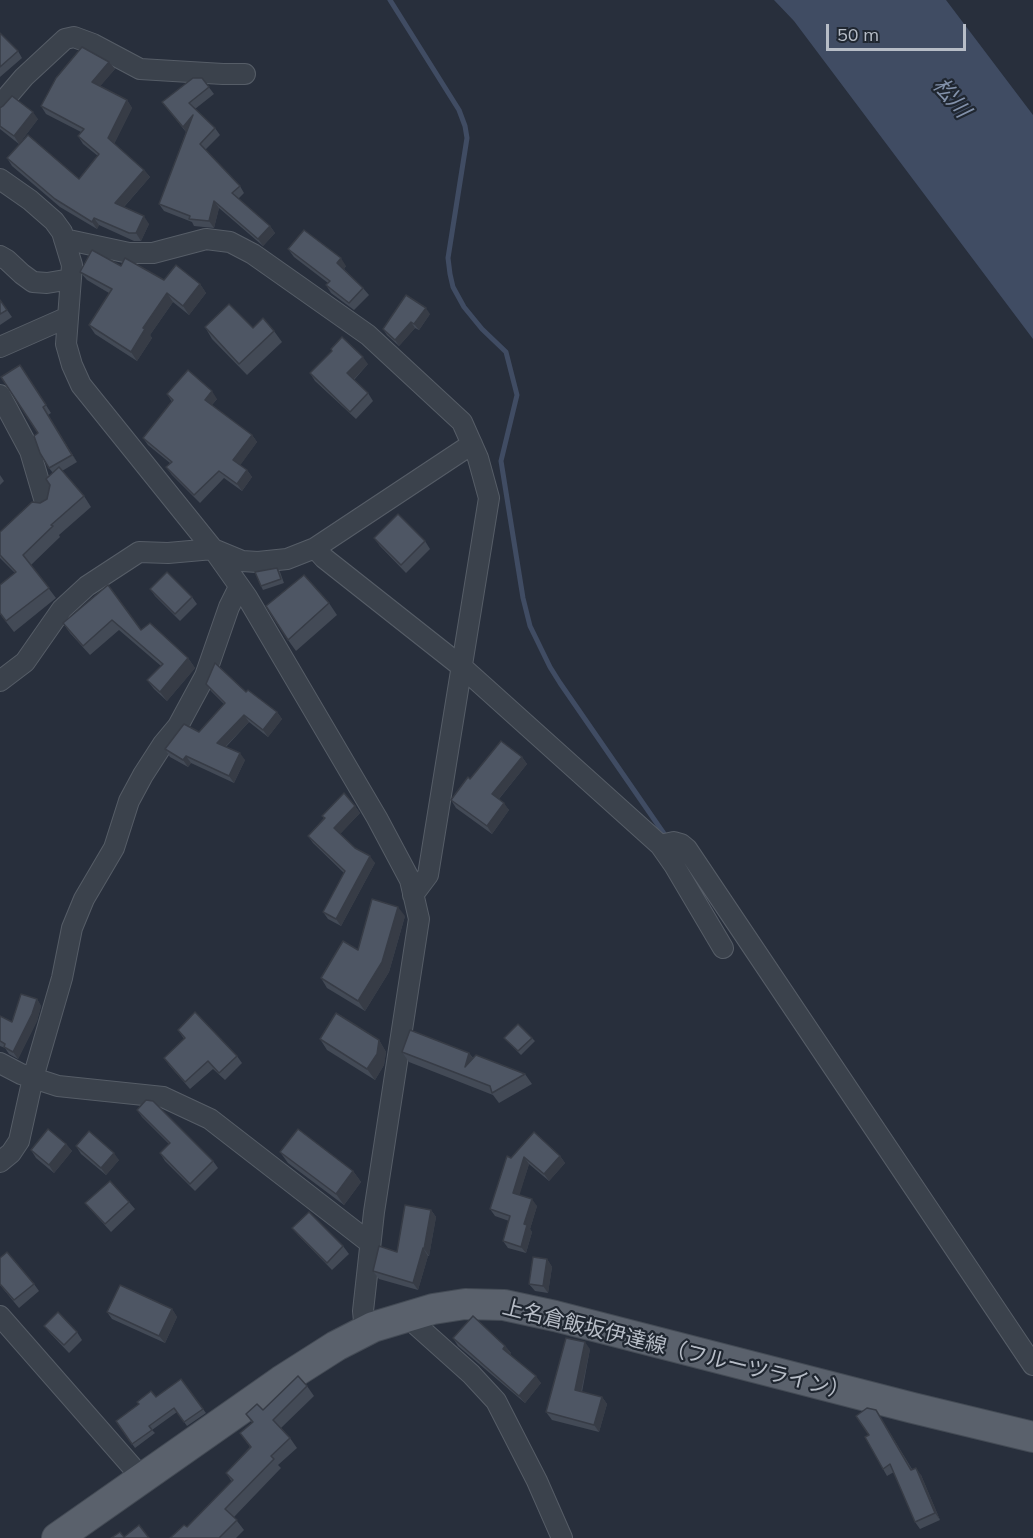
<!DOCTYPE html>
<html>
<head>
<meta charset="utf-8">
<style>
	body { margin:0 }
	#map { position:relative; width:1033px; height:1538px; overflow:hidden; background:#282f3c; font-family:Mulish,sans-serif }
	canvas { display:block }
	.scale { position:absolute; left:826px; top:24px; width:140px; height:27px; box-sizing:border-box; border:3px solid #b7bdc7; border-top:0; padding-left:8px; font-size:18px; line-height:21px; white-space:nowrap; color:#b7bdc7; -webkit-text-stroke:4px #202731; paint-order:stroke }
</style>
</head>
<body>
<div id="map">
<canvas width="1033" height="1538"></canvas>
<div class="scale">50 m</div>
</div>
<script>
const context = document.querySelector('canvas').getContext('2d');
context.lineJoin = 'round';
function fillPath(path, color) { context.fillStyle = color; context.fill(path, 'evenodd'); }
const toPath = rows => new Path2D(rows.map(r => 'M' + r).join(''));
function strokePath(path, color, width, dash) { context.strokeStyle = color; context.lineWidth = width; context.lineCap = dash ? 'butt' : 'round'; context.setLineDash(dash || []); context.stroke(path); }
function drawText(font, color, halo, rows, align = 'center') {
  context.font = font + ' Mulish,"Noto Sans JP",sans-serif'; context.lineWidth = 4.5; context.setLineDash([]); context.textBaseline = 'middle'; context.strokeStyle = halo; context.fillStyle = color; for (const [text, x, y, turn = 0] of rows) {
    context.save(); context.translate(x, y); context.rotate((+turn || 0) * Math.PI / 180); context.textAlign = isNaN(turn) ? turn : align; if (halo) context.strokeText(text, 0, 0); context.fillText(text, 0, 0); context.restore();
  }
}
fillPath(toPath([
	[774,0,946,0,1033,115,1033,339,794,21]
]), '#404c63');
strokePath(toPath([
	[390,0,459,110,465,126,467,138,448,258,450,274,453,287,464,307,482,329,506,352,517,395,501,461,523,598,530,626,550,667,560,683,667,838],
	[676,851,700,885]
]), '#404c63', 5);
const street = toPath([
	[0,105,24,77,65,39,74,37,93,44,140,69,223,74,245,74],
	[0,179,30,200,54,221,62,232,72,265,66,344,72,365,81,385,213,549,247,597,377,818,410,880,419,919,374,1212,363,1311,365,1331],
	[64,239,129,253,153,253,206,239,230,242,253,254,368,335,462,422,478,458,489,498,428,875,413,895],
	[0,256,7,260,22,274,33,282,47,283,71,279],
	[0,347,68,317],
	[0,395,30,451,45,502],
	[315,548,324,558,462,667,660,845,674,865,723,948],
	[0,681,25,662,62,609,87,586,139,552,168,553,213,549,242,561,258,562,287,559,315,548,472,444],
	[660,845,674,842,681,844,687,849,1033,1365],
	[0,1063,21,1074,58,1086,163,1097,210,1119,370,1243],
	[0,1162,11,1153,19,1141,33,1078,62,978,72,928,84,899,114,848,129,801,143,775,163,744,178,726,205,676,229,607,239,587],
	[0,1316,142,1478],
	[405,1318,414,1323,471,1374,496,1401,537,1481,562,1538]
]);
const primary = toPath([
	[57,1538,281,1381,336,1346,373,1327,433,1309,465,1304,504,1305,555,1316,913,1408,1033,1437]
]);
strokePath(street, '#565d67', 22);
strokePath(primary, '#444b55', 32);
strokePath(street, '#3b424c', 20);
strokePath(primary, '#5a616c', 30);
fillPath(toPath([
	[0,33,18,51,22,58,0,77],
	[109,62,115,69,100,86,127,100,132,108,114,144,144,170,150,177,124,207,149,224,141,241,134,241,99,225,97,229,60,207,12,166,7,158,79,179,98,156,83,144,78,136,81,132,46,114,41,106],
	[202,78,214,94,195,109,215,128,220,135,205,150,240,186,244,193,238,199,270,226,275,233,263,246,219,208,214,228,194,226,192,222,164,211,159,204,186,132,162,102],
	[0,108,38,119,19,144,0,129],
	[288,249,346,266,344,269,363,288,369,295,354,310,331,293,326,285,328,283,294,257],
	[121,266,164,280,200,284,206,293,189,315,173,302,150,335,152,338,137,361,95,334,89,325,109,293,87,280,80,272],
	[0,300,12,317,0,325],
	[430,314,419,330,415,328,399,346,387,335,383,329],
	[205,327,253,328,274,331,282,342,247,375,212,339],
	[368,364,354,380,368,393,373,401,356,419,315,381,310,373],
	[25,372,51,413,48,415,77,462,62,471,84,496,91,507,59,535,60,537,31,565,56,598,14,632,0,614,0,585,15,573,0,558,0,532,47,499,53,473,49,468,38,433],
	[167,394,217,399,212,405,252,435,257,442,240,465,247,470,252,477,242,491,224,478,200,503,172,475,166,467,170,463,148,445,143,438,172,402],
	[0,475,4,481,0,485],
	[374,538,425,541,430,549,406,573,380,546],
	[277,568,280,572,284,583,263,590,261,586],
	[108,585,141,630,188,658,195,668,167,701,154,689,147,680,161,666,119,630,90,655,70,633,63,623],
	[150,589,192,597,197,604,180,621,155,596],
	[329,603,337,615,296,651,288,640],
	[206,684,246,692,277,712,282,719,268,737,249,722,226,747,245,760,234,783,191,763,188,767,170,757,165,749,199,732,224,704,211,691],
	[522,757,527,764,499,799,509,810,492,834,456,808,451,800,470,779],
	[355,806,360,813,340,834,355,848,375,863,341,926,328,919,323,912,344,873,313,843,308,836,324,818,322,816],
	[405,916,389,972,365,1011,327,988,321,978],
	[37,999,41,1006,37,1021,18,1059,9,1054,5,1048,0,1046,0,1016,12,1022],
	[178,1030,237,1056,242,1063,225,1080,213,1069,190,1089,169,1065,164,1058,184,1039],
	[504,1038,532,1038,535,1041,521,1055],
	[320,1039,379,1040,386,1052,384,1065,375,1080,327,1050],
	[402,1052,469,1053,473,1058,525,1074,532,1084,499,1103,493,1095,409,1062],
	[137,1110,213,1161,218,1168,195,1191,165,1161,160,1153,169,1144,142,1117],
	[66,1144,72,1151,54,1173,36,1158,31,1150],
	[76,1146,119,1160,106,1175,81,1154],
	[280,1152,353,1171,361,1182,344,1205,288,1163],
	[560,1156,565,1163,549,1181,529,1164,519,1195,537,1206,530,1229,532,1232,526,1253,508,1248,503,1241,509,1221,495,1216,490,1209,511,1158],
	[129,1202,135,1209,111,1232,91,1210,85,1203],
	[431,1210,436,1217,429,1256,428,1256,418,1290,379,1279,373,1271,397,1252],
	[292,1228,343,1246,349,1254,332,1270,298,1235],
	[0,1258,34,1284,39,1291,19,1308,0,1285],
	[547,1259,552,1267,548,1293,535,1291,529,1284],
	[172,1309,177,1317,165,1343,112,1319,107,1312],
	[44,1326,77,1332,82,1340,69,1353,50,1333],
	[453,1338,505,1346,511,1353,510,1354,541,1383,525,1403,458,1346],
	[590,1349,582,1392,602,1397,607,1404,599,1432,552,1420,546,1412],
	[181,1379,206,1413,187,1426,177,1412,152,1430,155,1433,135,1448,116,1421,156,1397],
	[307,1386,314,1396,281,1428,290,1438,297,1448,278,1465,281,1468,234,1517,244,1530,236,1538,170,1538,187,1527,232,1482,226,1473,250,1447,240,1433,252,1423,246,1414,263,1410],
	[876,1410,912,1469,921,1475,940,1520,920,1529,915,1522,894,1472,887,1476,883,1469,869,1435]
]), '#434a56');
fillPath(toPath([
	[109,62,115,69,97,90,92,82],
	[127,100,132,108,113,146,108,138],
	[33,112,38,119,19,144,14,136],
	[193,115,187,134,183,127],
	[144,170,150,177,121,210,115,203],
	[214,201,219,208,214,228,209,221],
	[144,216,149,224,141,241,136,233],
	[94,218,99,225,97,229,92,222],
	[270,226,275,233,263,246,258,239],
	[341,258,346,266,343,270,337,263],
	[200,284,206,293,189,315,183,306],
	[167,293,173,302,150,335,152,338,137,361,131,352,143,328],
	[426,308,430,314,419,330,414,324],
	[411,322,415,328,399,346,395,340],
	[363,357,368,364,352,381,347,373],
	[212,391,217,399,210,407,205,400],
	[43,407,48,415,77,462,72,455],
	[252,435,257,442,239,467,233,460],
	[247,470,252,477,242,491,237,484],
	[188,658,195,668,167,701,160,692],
	[277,712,282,719,268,737,263,730],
	[244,715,249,722,222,750,217,743],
	[240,753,245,760,234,783,229,776],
	[186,756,191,763,188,767,183,760],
	[522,757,527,764,497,801,492,794],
	[504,803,509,810,492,834,487,826],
	[355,806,360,813,339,835,334,828],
	[370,856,375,863,341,926,336,919],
	[398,907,405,916,389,972,365,1011,358,1001],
	[37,999,41,1006,37,1021,18,1059,13,1052],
	[379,1040,386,1052,384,1065,375,1080,367,1069],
	[469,1053,476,1063,465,1067],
	[66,1144,72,1151,54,1173,49,1165],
	[114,1153,119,1160,106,1175,101,1168],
	[560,1156,565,1163,549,1181,544,1174],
	[524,1157,529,1164,518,1200,513,1193],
	[353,1171,361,1182,344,1205,336,1194],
	[532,1199,537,1206,530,1229,532,1232,526,1253,521,1247,524,1224],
	[431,1210,436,1217,429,1256,424,1249],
	[423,1248,428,1256,418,1290,413,1283],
	[547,1259,552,1267,548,1293,543,1286],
	[172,1309,177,1317,165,1343,159,1336],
	[585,1342,590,1349,580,1397,575,1390],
	[505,1346,511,1353,508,1356,503,1349],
	[536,1376,541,1383,525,1403,519,1396],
	[602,1397,607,1404,599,1432,594,1425],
	[916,1468,921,1475,940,1520,935,1513]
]), '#373c46');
const building = toPath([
	[0,33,18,51,0,67,0,33],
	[82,47,109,62,92,82,127,100,108,138,144,170,115,203,144,216,136,233,129,233,94,218,92,222,55,199,7,158,28,135,79,179,99,154,78,136,84,129,41,106,56,78,82,47],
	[193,78,202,78,209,87,189,103,215,128,200,144,240,186,232,193,270,226,258,239,214,201,209,221,189,219,190,216,159,204,193,115,183,127,162,102,193,78],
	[12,96,33,112,14,136,0,126,0,108,3,106,12,96],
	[304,230,341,258,337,263,363,288,349,303,326,285,330,281,288,249,304,230],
	[92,250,121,266,125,258,164,280,176,265,200,284,183,306,167,293,143,328,145,329,131,352,89,325,112,289,80,272,92,250],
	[406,295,426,308,414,324,411,322,395,340,383,329,406,295],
	[0,300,7,310,0,314,0,300],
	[229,304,253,328,263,318,274,331,239,364,205,327,229,304],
	[342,337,363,357,347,373,368,393,350,412,310,373,332,351,331,349,342,337],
	[20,365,46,405,43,407,72,455,49,468,40,453,34,436,38,433,1,377,20,365],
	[188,370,212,391,205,400,252,435,233,460,247,470,237,484,219,471,194,495,166,467,172,462,143,438,173,400,167,394,188,370],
	[59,467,84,496,51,525,53,526,23,555,49,588,6,621,0,613,0,585,16,572,0,555,0,532,32,502,40,503,47,499,50,485,46,479,59,467],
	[398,514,425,541,401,565,374,538,398,514],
	[277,568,281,579,261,586,255,572,277,568],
	[167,572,192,597,175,614,150,589,167,572],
	[304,575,329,603,288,640,266,606,304,575],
	[108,585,141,630,150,623,188,658,160,692,147,680,163,664,112,620,83,646,63,623,108,585],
	[215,663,246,692,248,690,277,712,263,730,244,715,217,743,240,753,229,776,186,756,183,760,165,749,184,724,199,732,225,703,206,684,215,663],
	[501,741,522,757,492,794,504,803,487,826,451,800,468,777,470,779,501,741],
	[344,793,355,806,334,828,355,848,370,856,336,919,323,912,345,871,308,836,325,818,322,816,344,793],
	[372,899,398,907,382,962,358,1001,321,978,343,941,358,950,372,899],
	[21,994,37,999,32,1014,13,1052,4,1047,5,1044,0,1041,0,1016,12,1022,21,994],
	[195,1012,237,1056,219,1073,208,1061,185,1082,164,1058,185,1038,178,1030,195,1012],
	[336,1013,379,1040,377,1054,367,1069,320,1039,336,1013],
	[518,1024,532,1038,518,1051,504,1038,518,1024],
	[410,1030,469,1053,465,1067,476,1055,525,1074,492,1093,490,1086,402,1052,410,1030],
	[146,1100,153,1101,213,1161,190,1184,160,1153,170,1143,137,1110,146,1100],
	[48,1129,66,1144,49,1165,31,1150,48,1129],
	[298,1129,353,1171,336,1194,280,1152,298,1129],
	[89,1131,114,1153,101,1168,76,1146,89,1131],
	[534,1132,560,1156,544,1174,524,1157,513,1193,532,1199,524,1224,527,1225,521,1247,503,1241,510,1216,490,1209,507,1156,511,1158,534,1132],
	[110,1181,129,1202,105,1224,85,1203,110,1181],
	[405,1205,431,1210,424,1249,423,1248,413,1283,373,1271,379,1246,397,1252,405,1205],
	[309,1212,343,1246,327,1263,292,1228,309,1212],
	[7,1252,34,1284,14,1300,0,1284,0,1258,7,1252],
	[533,1257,547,1259,543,1286,529,1284,533,1257],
	[120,1285,172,1309,159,1336,107,1312,120,1285],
	[58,1312,77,1332,64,1345,44,1326,58,1312],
	[473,1316,505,1346,503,1349,536,1376,519,1396,453,1338,473,1316],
	[566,1338,585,1342,575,1390,602,1397,594,1425,546,1412,566,1338],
	[298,1376,307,1386,273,1420,290,1438,271,1456,274,1459,225,1509,237,1520,219,1538,170,1538,184,1525,187,1527,233,1480,226,1473,251,1447,240,1433,253,1422,246,1414,257,1404,263,1410,298,1376],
	[181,1379,203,1409,184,1422,174,1408,149,1426,152,1430,132,1444,116,1421,139,1404,137,1402,151,1391,156,1397,181,1379],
	[867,1408,876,1410,911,1470,916,1468,935,1513,915,1522,890,1464,883,1469,865,1437,869,1435,856,1416,867,1408],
	[139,1525,149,1538,111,1538,120,1532,124,1537,139,1525]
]);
fillPath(building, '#4e5664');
strokePath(building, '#373c46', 1.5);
drawText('21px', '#b7bdc7', '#202731', [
	["上名倉飯坂伊達線（フルーツライン）",676,1350,14]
]);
drawText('italic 22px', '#8392ab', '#202731', [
	["松川",951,98,50]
]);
</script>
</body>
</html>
